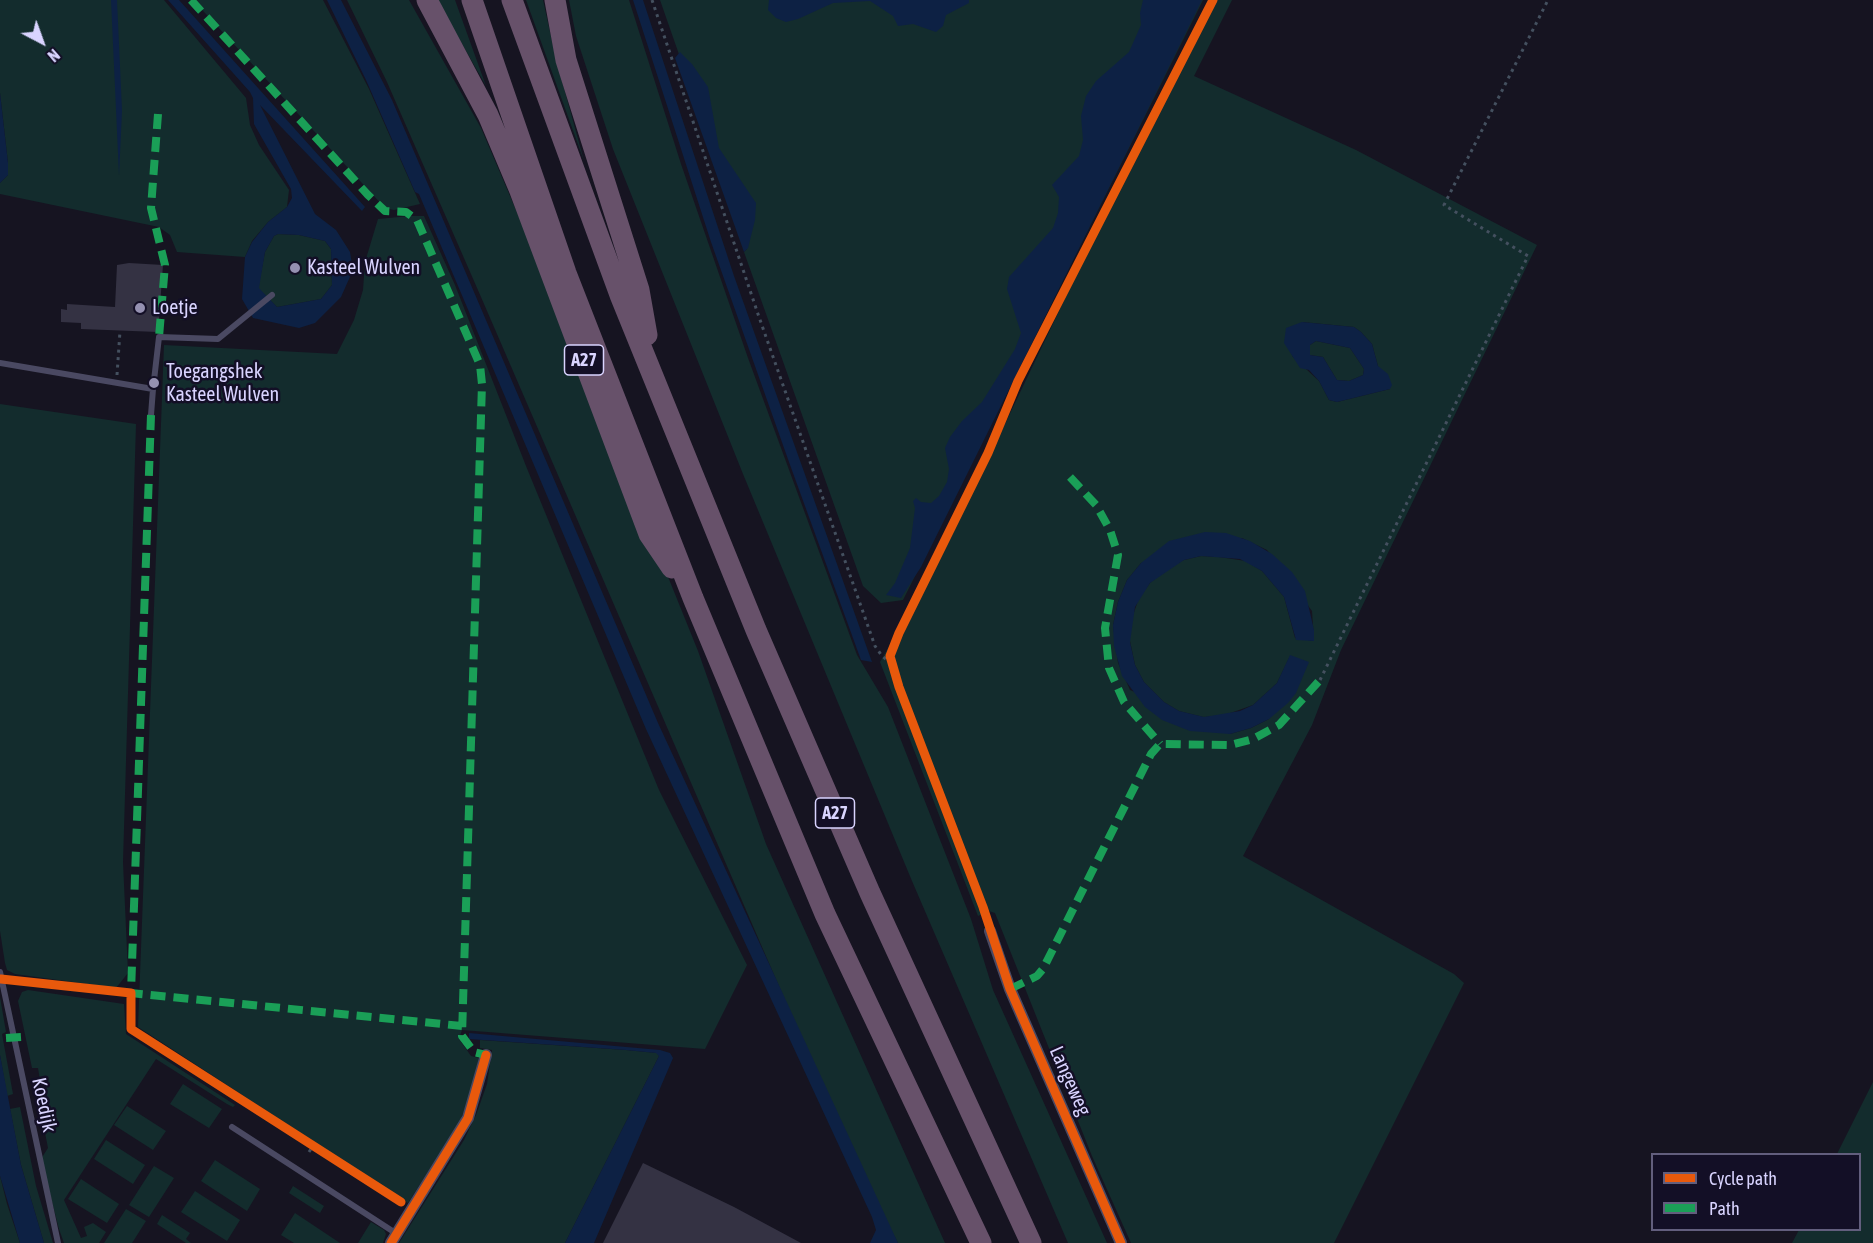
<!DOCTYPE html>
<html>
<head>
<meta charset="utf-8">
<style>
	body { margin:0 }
	#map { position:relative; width:1873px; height:1243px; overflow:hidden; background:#161421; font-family:"Asap Condensed",sans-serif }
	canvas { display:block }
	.legend { position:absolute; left:1651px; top:1153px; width:210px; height:78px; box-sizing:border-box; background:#130f26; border:2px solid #625e7d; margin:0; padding:8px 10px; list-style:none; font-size:18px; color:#d9d4ff }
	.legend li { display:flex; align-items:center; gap:12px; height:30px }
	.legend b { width:30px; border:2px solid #625e7d }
	.north { position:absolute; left:12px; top:12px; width:60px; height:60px; -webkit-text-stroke:4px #130f26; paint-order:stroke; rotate:139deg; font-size:16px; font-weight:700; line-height:24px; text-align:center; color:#d9d4ff }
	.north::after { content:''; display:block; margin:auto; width:21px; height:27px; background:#d9d4ff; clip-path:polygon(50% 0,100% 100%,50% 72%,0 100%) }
</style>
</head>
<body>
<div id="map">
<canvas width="1873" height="1243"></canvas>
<ul class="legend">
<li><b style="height:8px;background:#e8590c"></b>Cycle path</li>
<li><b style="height:8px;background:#1a9f57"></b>Path</li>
</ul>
<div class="north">N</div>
</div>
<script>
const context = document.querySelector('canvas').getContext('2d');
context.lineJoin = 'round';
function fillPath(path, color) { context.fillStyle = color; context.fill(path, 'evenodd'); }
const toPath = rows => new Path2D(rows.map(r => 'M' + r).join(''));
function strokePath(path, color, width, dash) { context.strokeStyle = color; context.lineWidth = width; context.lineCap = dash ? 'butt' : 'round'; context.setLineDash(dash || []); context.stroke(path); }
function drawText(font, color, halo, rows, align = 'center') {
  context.font = font + ' "Asap Condensed",sans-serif'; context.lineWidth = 5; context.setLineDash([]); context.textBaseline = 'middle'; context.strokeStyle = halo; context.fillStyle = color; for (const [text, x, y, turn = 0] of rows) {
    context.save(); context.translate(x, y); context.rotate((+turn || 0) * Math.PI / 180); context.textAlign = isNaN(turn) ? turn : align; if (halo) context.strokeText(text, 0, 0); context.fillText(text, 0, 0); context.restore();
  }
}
fillPath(toPath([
	[0,0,164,0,246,98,250,125,259,145,289,190,287,207,268,222,252,241,245,257,177,252,170,235,159,227,0,194,0,183,8,175,8,163,0,93],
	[193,0,323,0,369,89,420,204,394,210,385,208],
	[347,0,409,0,481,128,591,386,698,651,766,844,945,1243,898,1243,891,1230,807,1051,481,297,387,82],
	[437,0,455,0,486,86],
	[526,0,543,0,556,59,584,161],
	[569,0,629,0,681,164,748,358,857,655,888,707,971,919,993,990,1107,1243,1068,1243,912,881,743,474,613,149,576,36],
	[660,0,1203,0,903,600,881,603,863,586,744,252,747,249],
	[1214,0,1232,0,1194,76,1356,150,1537,245,1341,650,1312,725,1243,856,1454,974,1464,983,1334,1243,1131,1243,1092,1156,995,913,989,911,978,916,880,662,949,541,1070,288],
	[1302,322,1354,327,1361,332,1372,344,1378,366,1390,389,1337,402,1329,400,1319,381,1293,357,1289,348],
	[1242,538,1267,550,1312,611,1314,641,1295,638,1284,597,1262,571,1246,561,1219,557,1201,556,1184,560,1165,570,1150,583,1139,598,1130,624,1130,641,1135,665,1144,682,1164,702,1179,711,1203,717,1222,716,1253,705,1277,683,1290,656,1269,719,1251,728,1230,734,1130,690,1118,663,1113,625,1118,602,1127,580,1141,563],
	[410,216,424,216,455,285,526,466,659,790,747,965,705,1049,462,1030,459,1039,471,1056,479,1058,469,1100,458,1125,408,1203,138,1027,164,345,337,354,354,320,363,290,365,262,378,219],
	[278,234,299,235,325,241,331,249,332,285,321,299,277,307,258,288,265,252,274,236],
	[1316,341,1350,348,1364,369,1363,375,1349,381,1337,380,1323,357,1310,355,1310,345],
	[0,404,136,424,123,862,128,973,116,988,15,974,7,970,5,963,0,931],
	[28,990,124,1004,126,1034,235,1105,233,1107,227,1104,156,1059,64,1200,81,1238,87,1236,84,1227,93,1223,106,1232,99,1243,64,1243,59,1229,41,1159,48,1148,35,1081,40,1080,38,1068,32,1068,18,1001,22,992],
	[0,997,6,1032,2,1034,13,1094,7,1096,0,1055],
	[480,1040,626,1050,657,1053,659,1056,565,1243,399,1243,464,1140,476,1115,487,1084,492,1050,480,1048],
	[1873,1082,1873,1243,1792,1243,1799,1230,1860,1230,1860,1154,1837,1154],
	[183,1084,222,1109,209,1128,170,1104],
	[127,1106,166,1131,153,1150,114,1125],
	[20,1107,36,1186,53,1243,44,1243,21,1165,10,1109],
	[106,1140,145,1165,133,1184,94,1159],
	[215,1160,260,1189,247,1211,201,1181],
	[154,1166,174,1178,149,1217,129,1205],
	[0,1176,7,1204,20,1243,0,1243],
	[81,1179,119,1204,107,1223,68,1199],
	[293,1186,324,1206,320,1213,289,1193],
	[195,1191,240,1220,227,1241,181,1212],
	[126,1209,146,1221,134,1240,132,1243,104,1243],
	[295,1213,340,1243,294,1243,281,1235],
	[162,1215,190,1233,186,1239,191,1243,186,1243,157,1224],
	[371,1222,384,1230,386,1234,383,1243,358,1243]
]), '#132c2d');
fillPath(toPath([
	[111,0,117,0,122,111,119,175],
	[168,0,179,0,365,207,362,211,260,105,315,214,336,230,350,252,353,270,341,297,315,323,299,328,253,318,242,299,245,257,252,242,268,222,287,207,292,198,291,189,254,124,253,98,250,92],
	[278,234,299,235,325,241,331,249,332,285,321,299,277,307,259,288,265,252,274,236],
	[327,0,341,0,392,100,658,723,898,1243,870,1243,876,1230,872,1217,646,729,419,194,415,192,366,80],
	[633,0,643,0,734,276,872,662,861,660,789,462,711,242],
	[769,0,969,0,969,3,946,15,943,26,936,32,913,24,898,26,893,16,870,1,833,3,798,19,786,22,776,18,768,10],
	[1143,0,1202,0,921,567,901,598,886,595,895,583,910,548,915,508,913,501,916,498,921,502,931,503,939,496,947,482,949,469,945,448,950,437,962,421,982,402,1015,349,1021,333,1007,289,1009,277,1053,228,1058,213,1059,197,1052,185,1079,156,1083,140,1081,116,1086,96,1096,81,1129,52,1141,25,1140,13],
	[680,52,692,64,708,87,719,148,756,203,755,220,748,248,744,252,675,58],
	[0,93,8,163,8,175,0,183],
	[1302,322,1354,327,1361,332,1372,344,1378,366,1388,374,1392,385,1390,389,1337,402,1329,400,1319,381,1309,370,1300,368,1284,343,1286,328],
	[1316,341,1350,348,1364,369,1363,375,1349,381,1337,380,1323,357,1310,355,1310,345],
	[1205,532,1226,533,1250,541,1272,554,1292,572,1305,591,1314,630,1314,641,1296,640,1284,597,1262,571,1240,559,1201,556,1184,560,1150,583,1135,607,1130,642,1135,665,1144,682,1164,702,1179,711,1204,717,1240,711,1253,705,1277,683,1290,655,1309,662,1296,693,1288,703,1269,719,1251,728,1230,734,1190,731,1162,720,1145,707,1122,676,1114,646,1113,625,1118,602,1127,580,1141,563,1169,541],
	[469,1033,660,1050,670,1053,673,1058,594,1243,565,1243,659,1056,656,1053,626,1050,469,1039],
	[0,1055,21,1165,44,1243,20,1243,0,1176]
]), '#0d2144');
fillPath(toPath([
	[129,263,163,265,158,332,81,329,81,323,61,322,61,309,67,310,67,304,115,307,117,265],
	[643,1163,734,1207,801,1243,603,1243]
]), '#343243');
strokePath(toPath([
	[652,0,759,317,875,646,882,656,892,664],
	[117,375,120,331],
	[1320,680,1528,256,1444,205,1548,0],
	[309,1152,313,1146]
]), '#44505f', 3, [3, 4.5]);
strokePath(toPath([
	[0,363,153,389,151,415],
	[153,389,159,337,218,339,272,295],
	[0,972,58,1243],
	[232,1127,397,1234]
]), '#4a4962', 6);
strokePath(toPath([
	[990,931,1010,989,1121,1243],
	[391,1243,468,1118,486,1055]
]), '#4a4962', 12);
strokePath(toPath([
	[427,0,488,115,520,191,649,534,672,568],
	[472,0,566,273,693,598,825,914,981,1243],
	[512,0,620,295,756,630,870,893,1031,1243],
	[555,0,566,60,639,290,647,335]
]), '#67516a', 21);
strokePath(toPath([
	[191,0,368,195,385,211,406,212,417,220,480,365,482,384,462,1036,474,1052,486,1055],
	[158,114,151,208,165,265,159,337],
	[151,415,131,993,462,1026],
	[1070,477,1096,505,1110,530,1118,555,1105,628,1109,668,1124,702,1160,744],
	[1010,989,1037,976,1043,969,1151,754,1160,744,1230,745,1253,739,1279,725,1320,680],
	[6,1038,21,1037]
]), '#1a9f57', 8, [15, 8]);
strokePath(toPath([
	[1,979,131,993,131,1029,401,1202],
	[391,1243,468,1118,486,1055],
	[1121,1243,1010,989,983,907,899,687,890,656,899,633,988,453,1018,381,1213,0]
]), '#e8590c', 9);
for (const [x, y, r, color] of [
	[295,268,6,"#9591b1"],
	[140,308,6,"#9591b1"],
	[154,383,6,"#9591b1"]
]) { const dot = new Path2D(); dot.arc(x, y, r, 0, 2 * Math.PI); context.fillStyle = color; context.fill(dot); strokePath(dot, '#130f26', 2); }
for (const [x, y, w] of [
	[584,360,39],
	[835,813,39]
]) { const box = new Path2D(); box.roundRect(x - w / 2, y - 15, w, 30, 4.5); context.fillStyle = '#130f26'; context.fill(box); strokePath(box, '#d9d4ff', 1.5); }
drawText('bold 18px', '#d9d4ff', null, [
	["A27",584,360],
	["A27",835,813]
]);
drawText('20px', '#d9d4ff', '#130f26', [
	["Kasteel Wulven",307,268],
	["Loetje",152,308],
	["Toegangshek",166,372],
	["Kasteel Wulven",166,395]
], 'left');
drawText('20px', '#d9d4ff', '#130f26', [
	["Langeweg",1070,1081,66],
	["Koedijk",44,1105,78]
]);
</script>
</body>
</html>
